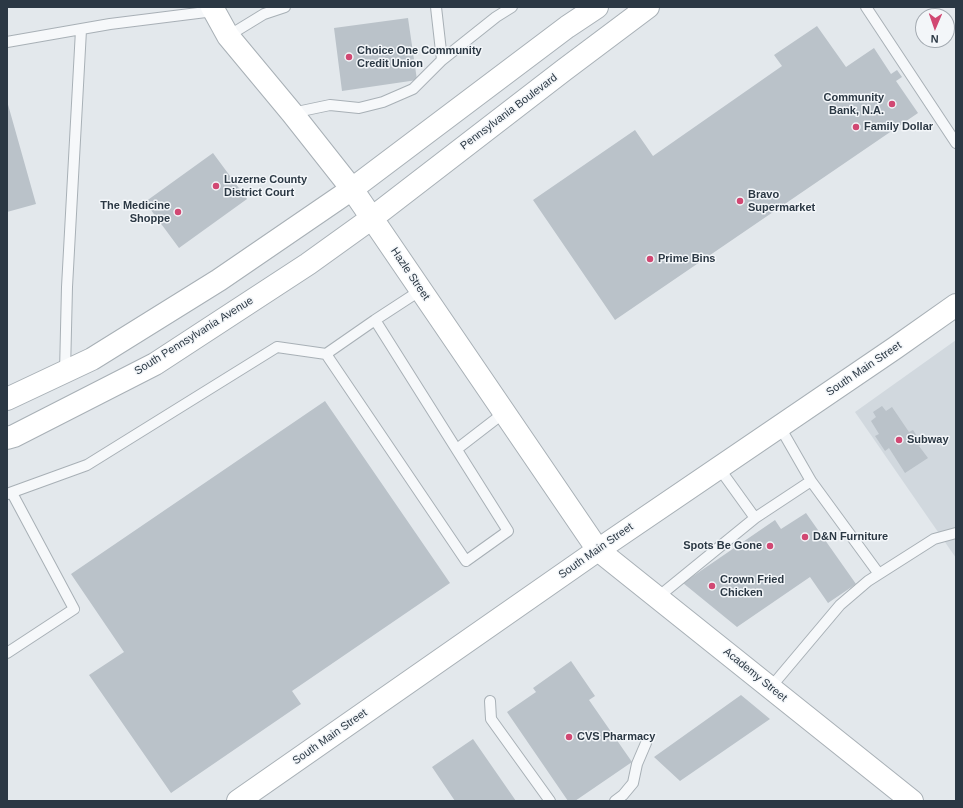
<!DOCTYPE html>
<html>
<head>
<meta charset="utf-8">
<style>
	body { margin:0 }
	#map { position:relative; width:963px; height:808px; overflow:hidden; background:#e3e8ec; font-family:Arial,sans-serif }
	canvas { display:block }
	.frame { position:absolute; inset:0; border:8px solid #2b3844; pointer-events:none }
	.north { position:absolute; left:915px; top:8px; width:40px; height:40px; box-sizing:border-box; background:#f3f6f9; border:1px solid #a3aab1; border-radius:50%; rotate:182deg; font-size:11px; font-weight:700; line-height:16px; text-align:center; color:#2b3844 }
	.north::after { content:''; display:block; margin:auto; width:14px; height:18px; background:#d14873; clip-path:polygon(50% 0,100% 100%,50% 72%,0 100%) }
</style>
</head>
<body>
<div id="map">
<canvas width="963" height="808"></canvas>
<div class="frame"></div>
<div class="north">N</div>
</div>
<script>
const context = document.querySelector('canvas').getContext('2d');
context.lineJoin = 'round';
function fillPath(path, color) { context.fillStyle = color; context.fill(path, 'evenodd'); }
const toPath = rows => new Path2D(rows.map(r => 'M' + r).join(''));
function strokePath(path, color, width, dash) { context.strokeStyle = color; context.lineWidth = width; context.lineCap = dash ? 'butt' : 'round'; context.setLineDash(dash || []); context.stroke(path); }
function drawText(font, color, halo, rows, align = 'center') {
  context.font = font + ' Arial,sans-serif'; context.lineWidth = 3; context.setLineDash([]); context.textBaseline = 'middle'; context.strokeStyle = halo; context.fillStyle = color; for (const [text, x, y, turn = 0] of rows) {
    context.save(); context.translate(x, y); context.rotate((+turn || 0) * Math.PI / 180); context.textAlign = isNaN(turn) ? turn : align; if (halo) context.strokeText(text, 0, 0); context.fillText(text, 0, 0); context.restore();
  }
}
fillPath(toPath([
	[956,340,956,558,855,412]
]), '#d1d8de');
fillPath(toPath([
	[408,18,417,80,342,91,334,28],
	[817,26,846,67,874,48,891,74,897,70,902,77,896,81,918,113,615,320,533,200,635,130,653,156,782,66,774,55],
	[7,101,36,204,7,212],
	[213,153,247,199,179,248,145,202],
	[325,401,450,583,292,691,301,704,171,793,89,675,124,652,71,574],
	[882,406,886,411,892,407,909,432,913,430,922,444,919,446,928,458,905,473,889,448,885,451,875,436,879,434,871,421,876,417,873,412],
	[806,513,856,584,828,603,810,577,737,627,683,583,775,520,781,529],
	[571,661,595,696,589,700,632,762,575,801,568,801,507,712,536,692,533,688],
	[741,695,770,719,680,781,654,757],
	[473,739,516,801,455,801,432,767]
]), '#bac2c9');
const lane = toPath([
	[436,7,442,60],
	[866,7,956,143],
	[228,36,264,14,285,7],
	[7,42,110,24,214,11],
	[292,113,330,105,359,108,383,102,413,89,442,60,496,17,512,7],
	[326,354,466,561,508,531,375,320],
	[65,372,67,287,81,30],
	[457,449,505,412],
	[719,468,755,518,811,481,780,427],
	[811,481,879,574],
	[7,494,87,465,277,347,326,354,375,320,421,290],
	[658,597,755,518],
	[7,653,74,609,12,493],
	[771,687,840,605,868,581,934,539,956,533],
	[490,701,491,719,550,801],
	[615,801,623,795,633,783,637,764,646,743]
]);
const secondary = toPath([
	[212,7,228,36,292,113,352,189,598,550,912,801],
	[7,399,92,359,219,280,352,189,567,27,597,7],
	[7,438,14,436,155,364,308,264,372,218,564,70,648,7],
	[238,801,598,550,895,348,956,305]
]);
strokePath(lane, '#a8b0b6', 12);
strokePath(secondary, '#a8b0b6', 24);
strokePath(lane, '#f6f8fa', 10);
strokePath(secondary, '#fff', 22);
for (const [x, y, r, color] of [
	[349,57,4,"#d14873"],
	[892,104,4,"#d14873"],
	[856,127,4,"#d14873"],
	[216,186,4,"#d14873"],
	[740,201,4,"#d14873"],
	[178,212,4,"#d14873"],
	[650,259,4,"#d14873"],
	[899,440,4,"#d14873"],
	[805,537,4,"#d14873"],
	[770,546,4,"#d14873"],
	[712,586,4,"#d14873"],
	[569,737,4,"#d14873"]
]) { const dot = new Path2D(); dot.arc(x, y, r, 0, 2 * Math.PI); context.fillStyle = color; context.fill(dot); strokePath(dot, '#f3f6f9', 1.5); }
drawText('bold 11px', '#2b3844', '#f3f6f9', [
	["Choice One Community",357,51],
	["Credit Union",357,64],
	["Community",884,98,"right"],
	["Bank, N.A.",884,111,"right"],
	["Family Dollar",864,127],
	["Luzerne County",224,180],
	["District Court",224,193],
	["Bravo",748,195],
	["Supermarket",748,208],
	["The Medicine",170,206,"right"],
	["Shoppe",170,219,"right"],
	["Prime Bins",658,259],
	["Subway",907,440],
	["D&N Furniture",813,537],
	["Spots Be Gone",762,546,"right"],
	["Crown Fried",720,580],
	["Chicken",720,593],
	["CVS Pharmacy",577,737]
], 'left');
drawText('11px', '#2b3844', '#f3f6f9', [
	["Pennsylvania Boulevard",509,112,-37],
	["Hazle Street",410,274,56],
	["South Pennsylvania Avenue",194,336,-32],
	["South Main Street",864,369,-34],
	["South Main Street",596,551,-35],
	["Academy Street",755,675,39],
	["South Main Street",330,737,-35]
]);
</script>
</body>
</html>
